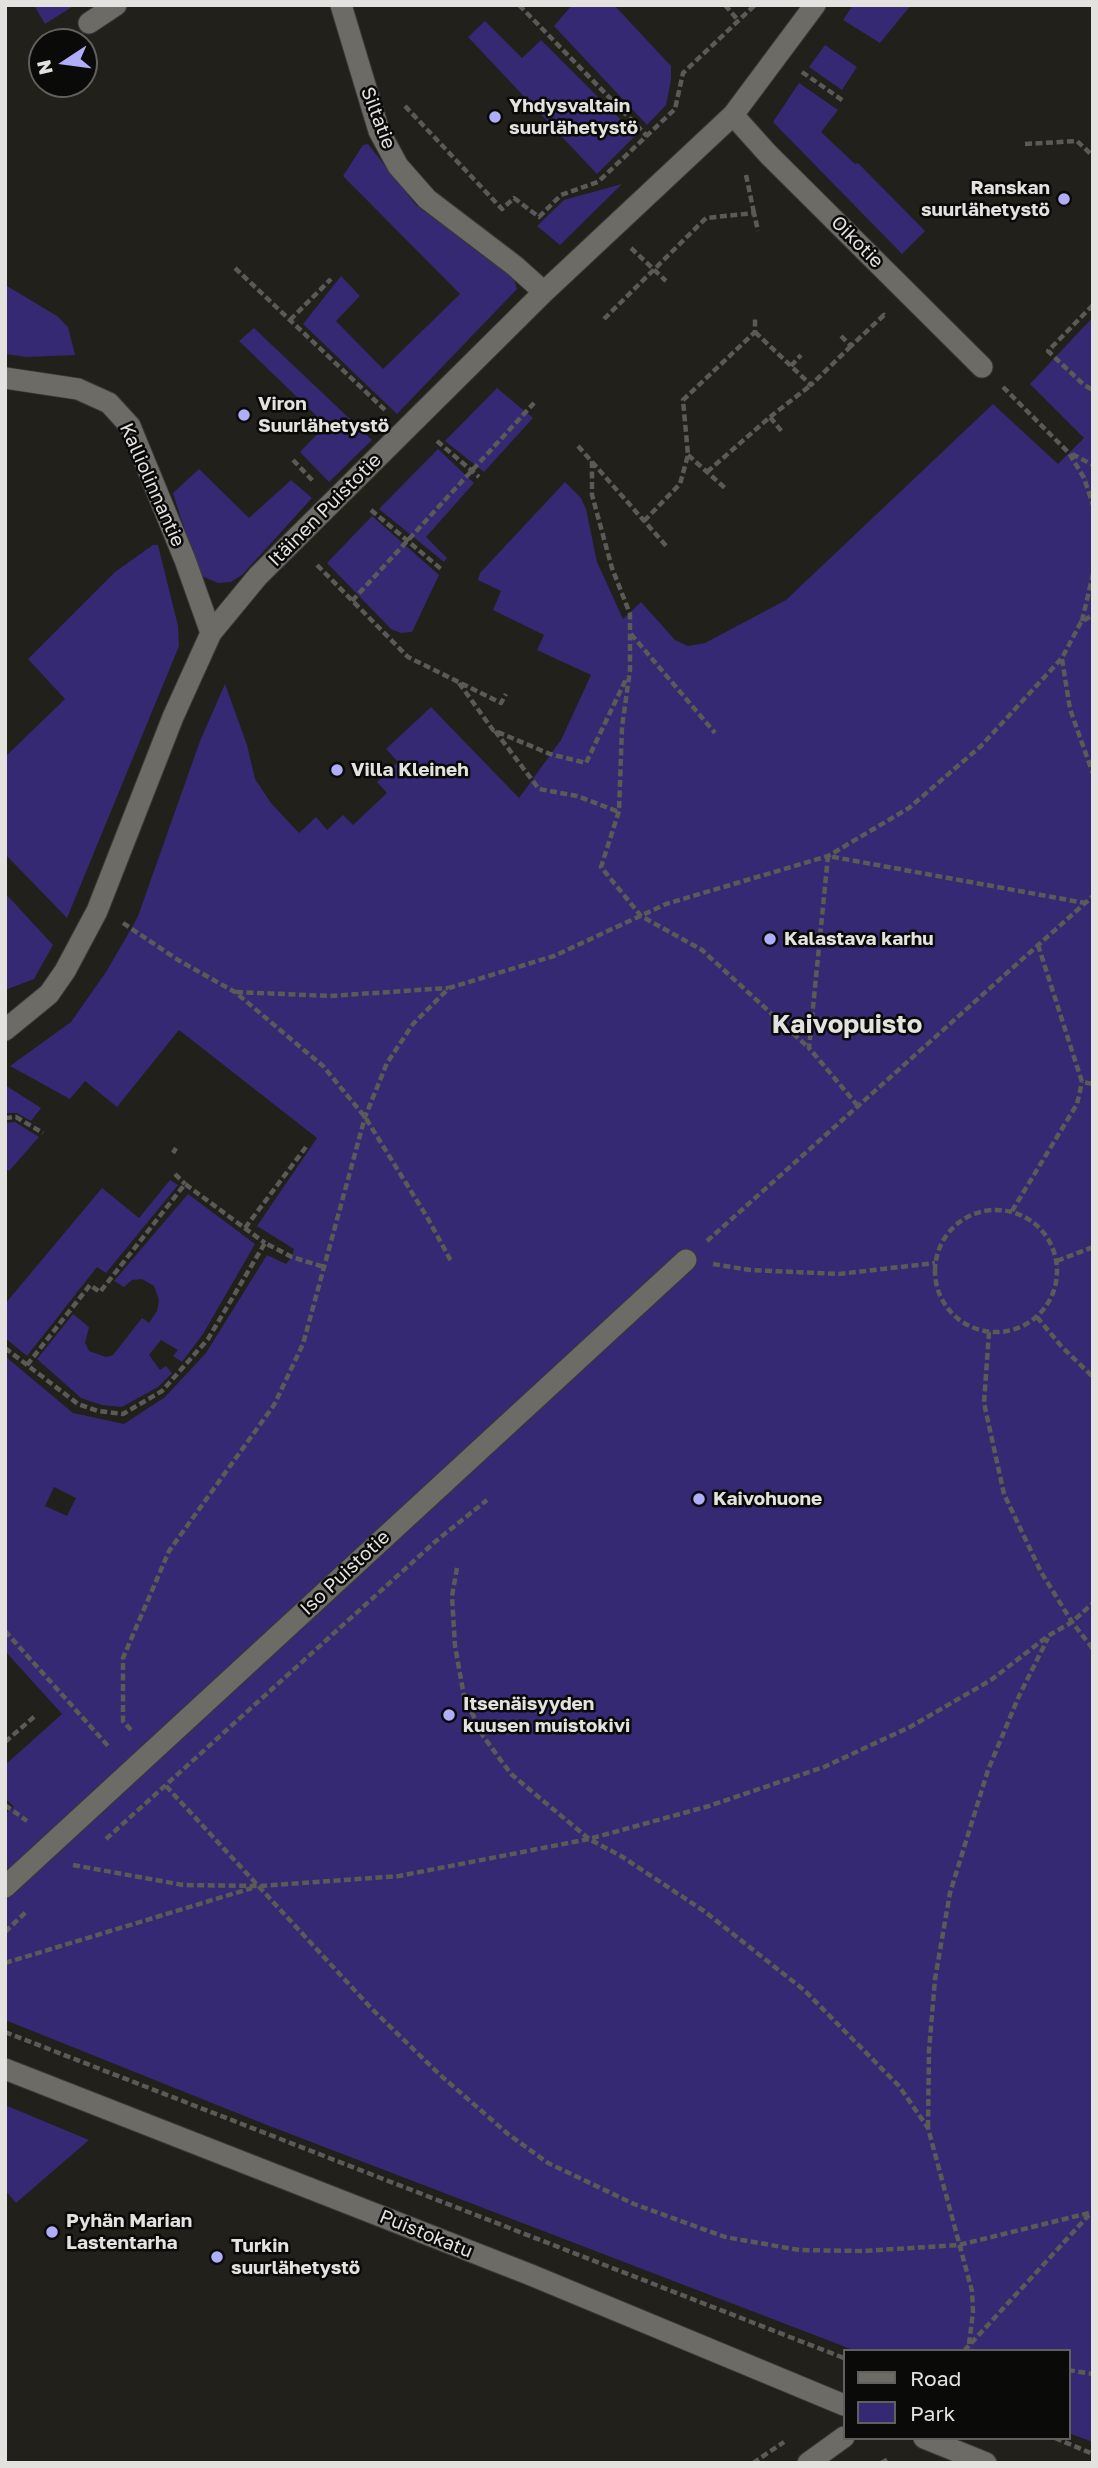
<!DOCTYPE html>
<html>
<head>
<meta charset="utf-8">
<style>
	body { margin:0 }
	#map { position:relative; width:1098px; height:2468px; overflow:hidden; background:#21201b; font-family:"Golos Text",sans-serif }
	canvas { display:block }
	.frame { position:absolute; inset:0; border:7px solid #e3e2df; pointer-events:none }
	.legend { position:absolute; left:843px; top:2349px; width:228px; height:91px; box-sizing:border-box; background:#0a0a08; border:2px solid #61605e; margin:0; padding:9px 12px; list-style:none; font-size:21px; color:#e3e2df }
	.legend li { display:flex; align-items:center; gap:14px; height:35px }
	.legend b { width:35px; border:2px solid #61605e }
	.north { position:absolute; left:28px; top:28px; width:70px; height:70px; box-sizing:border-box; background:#0a0a08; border:2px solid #61605e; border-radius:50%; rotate:257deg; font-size:19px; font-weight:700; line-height:28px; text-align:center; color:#e3e2df }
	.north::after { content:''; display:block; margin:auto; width:24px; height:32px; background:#b0adfa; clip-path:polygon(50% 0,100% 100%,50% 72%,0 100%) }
</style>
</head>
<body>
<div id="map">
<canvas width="1098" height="2468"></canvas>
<div class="frame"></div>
<ul class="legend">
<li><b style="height:9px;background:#6c6b66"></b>Road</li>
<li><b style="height:19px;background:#352973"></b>Park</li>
</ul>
<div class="north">N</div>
</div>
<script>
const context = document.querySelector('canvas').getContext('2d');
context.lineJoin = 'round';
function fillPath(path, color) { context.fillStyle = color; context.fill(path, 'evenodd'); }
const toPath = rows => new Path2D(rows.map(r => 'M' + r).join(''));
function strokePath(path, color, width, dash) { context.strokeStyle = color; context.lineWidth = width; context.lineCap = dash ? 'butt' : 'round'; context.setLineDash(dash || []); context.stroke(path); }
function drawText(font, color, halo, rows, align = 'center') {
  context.font = font + ' "Golos Text",sans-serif'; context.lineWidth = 5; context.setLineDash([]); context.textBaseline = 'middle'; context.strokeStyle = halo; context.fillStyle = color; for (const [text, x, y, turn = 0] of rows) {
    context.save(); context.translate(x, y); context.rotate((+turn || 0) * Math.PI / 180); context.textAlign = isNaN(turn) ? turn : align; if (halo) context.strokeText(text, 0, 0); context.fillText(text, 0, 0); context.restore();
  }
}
fillPath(toPath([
	[34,5,75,5,45,24],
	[572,5,614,5,671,66,671,80,666,105,647,125,554,26],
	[853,5,911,5,880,43,843,20],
	[485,21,522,58,541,40,636,135,597,174,468,37],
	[825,45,857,67,842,90,809,67],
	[799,83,838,110,821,132,855,164,858,163,925,231,902,254,773,122],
	[368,144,416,205,514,279,517,289,397,414,303,324,341,276,360,296,336,321,383,369,460,294,343,176,363,145],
	[622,184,560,245,537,226,564,200],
	[7,286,57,316,68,327,75,355,27,357,5,354,5,287],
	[1093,317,1093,2442,1068,2433,1068,2351,856,2351,267,2125,5,2020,5,1814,14,1807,5,1798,5,1765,62,1714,5,1651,5,1356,73,1413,124,1424,165,1397,206,1353,267,1255,286,1264,292,1257,294,1249,257,1226,317,1138,179,1030,117,1107,85,1081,70,1099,10,1066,71,1022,106,972,127,936,138,916,200,741,225,684,247,745,255,779,271,803,299,833,316,817,327,830,343,815,353,825,387,793,377,782,398,762,386,749,431,707,519,798,561,740,591,675,537,650,544,635,493,610,501,591,478,580,480,573,565,482,581,498,586,509,597,562,623,619,641,602,675,640,688,646,705,643,786,600,993,404,1058,464,1084,438,1030,384],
	[54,1487,76,1498,67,1516,45,1506],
	[254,328,372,440,329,482,300,452,326,425,239,341],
	[497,388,533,418,484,472,445,441],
	[438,449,474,483,426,537,447,558,444,562,379,509],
	[199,469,249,518,291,480,312,498,242,575,231,582,218,583,199,575,173,493],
	[372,516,439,575,412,632,401,633,391,629,327,563],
	[153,545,158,545,178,626,179,646,67,918,5,854,5,757,65,699,28,659,115,572],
	[5,893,53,945,34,979,5,990],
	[5,1085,41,1108,31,1121,17,1113,5,1113],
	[15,1122,39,1137,9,1171,5,1168,5,1123],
	[170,1180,178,1185,106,1273,97,1267,27,1356,5,1338,5,1304,102,1188,139,1218],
	[188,1194,255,1244,203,1334,182,1362,173,1356,178,1350,161,1340,149,1355,160,1370,166,1366,172,1373,158,1387,122,1407,102,1405,81,1398,37,1359,73,1314,89,1327,85,1343,89,1351,106,1357,113,1355,142,1318,149,1323,157,1311,159,1300,154,1286,142,1279,132,1280,124,1287,114,1281],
	[5,2105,89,2140,16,2203,5,2190]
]), '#352973');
const service = toPath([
	[89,23,116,5]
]);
const minor = toPath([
	[341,5,379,131,398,166,427,199,515,266,544,292],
	[733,115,768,154,982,367],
	[5,378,78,389,109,403,130,426,185,560,211,633],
	[5,1030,49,994,65,971,97,911,173,717,211,633,258,576,544,292,733,115,815,5],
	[5,1887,686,1260],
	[808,2463,844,2437]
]);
const tertiary = toPath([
	[5,2069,531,2275,844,2405],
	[924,2438,986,2463]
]);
strokePath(service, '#3b3a36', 23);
strokePath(minor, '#3b3a36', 23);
strokePath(tertiary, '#3b3a36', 23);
strokePath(toPath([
	[519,5,647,136],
	[725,5,737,19],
	[802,72,845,102],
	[405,106,502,209,514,198,539,217,561,195,598,182,675,109,683,73,755,5],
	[1025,144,1077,141,1093,156],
	[746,175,754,213],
	[631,248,666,281],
	[235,268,385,410],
	[1093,305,1048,351,1084,385,1093,390],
	[604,319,706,218,754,213,758,231],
	[290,320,331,279],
	[755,332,811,385,851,346],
	[841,336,851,346,884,315,886,318],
	[791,366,801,355],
	[1003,387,1069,453,1084,478,1093,505],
	[770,417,811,385],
	[437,441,479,477],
	[578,446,668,548],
	[1072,454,1093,465],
	[688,455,725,488],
	[293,460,314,482],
	[592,461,592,495,612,568,630,614,630,670,622,727,619,811,601,867,641,916,702,950,809,1048],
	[707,472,770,417,783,433],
	[371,510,441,569],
	[644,521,680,484,688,455,683,400,755,332,755,317],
	[317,565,408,657,501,703,506,694],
	[352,601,534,403],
	[1082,621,1093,574],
	[631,634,715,733],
	[1062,659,1070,709,1093,774],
	[459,683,493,730,550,754,586,763,627,677],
	[495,731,539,789,577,796,619,812],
	[123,923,178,960,235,992,323,1066,365,1117,427,1217,451,1261],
	[1038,945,1082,1082,1093,1084],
	[236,992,330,996,448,988],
	[858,1106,809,1048,828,856,1085,903],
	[5,1118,16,1117,43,1133],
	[173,1153,176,1148],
	[175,1174,185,1184],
	'935 1271a61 61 0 1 1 122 0a61 61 0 1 1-122 0Z',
	[1012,1211,1077,1104,1082,1082],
	[245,1228,306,1147],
	[707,1241,1093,896],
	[1057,1261,1093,1247],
	[713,1264,750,1270,839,1274,935,1263],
	[1037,1317,1062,1347,1093,1377],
	[989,1332,984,1403,1004,1494,1041,1572,1072,1622,1093,1649],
	[5,1348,78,1404,98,1411,123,1414,162,1391,208,1339,265,1243,292,1257,324,1267],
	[27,1365,90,1285,100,1292,185,1184,265,1243],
	[457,1568,452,1596,455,1646,464,1696,483,1736,511,1774,589,1839,621,1856,704,1911,804,1990,899,2086,928,2128,972,2291,973,2312,969,2344],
	[5,1631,109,1747],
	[131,1730,123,1721,123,1658,169,1551,274,1405,303,1344,365,1117,387,1063,413,1024,449,988,554,956,666,904,828,856,909,808,981,746,1062,658,1081,622,1093,615],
	[5,1742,35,1716],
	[166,1786,371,2008,439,2074,508,2134,548,2163,634,2204,725,2237,799,2250,863,2251,959,2245,1093,2212],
	[5,1805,27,1821],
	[106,1839,436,1541,487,1500],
	[73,1865,183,1885,259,1886,399,1876,589,1839,709,1806,824,1767,910,1727,991,1680,1048,1636,1072,1622,1093,1603],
	[5,1932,27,1911],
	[5,1963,252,1888],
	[5,2032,844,2358],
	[928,2127,929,2051,935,1979,950,1893,988,1770,1019,1696,1048,1638],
	[964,2351,1089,2215],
	[1068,2370,1093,2374],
	[1055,2438,1093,2454],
	[753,2463,784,2442],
	[881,2463,890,2458]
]), '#5b5a56', 4.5, [7, 3.5]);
strokePath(service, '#6c6b66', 21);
strokePath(minor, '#6c6b66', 21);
strokePath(tertiary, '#6c6b66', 21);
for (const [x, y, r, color] of [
	[495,117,7,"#b0adfa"],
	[1064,199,7,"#b0adfa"],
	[244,415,7,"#b0adfa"],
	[337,770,7,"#b0adfa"],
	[770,939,7,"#b0adfa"],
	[699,1499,7,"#b0adfa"],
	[449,1715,7,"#b0adfa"],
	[52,2232,7,"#b0adfa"],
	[217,2257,7,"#b0adfa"]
]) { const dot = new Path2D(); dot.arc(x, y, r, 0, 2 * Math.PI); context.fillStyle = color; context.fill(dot); strokePath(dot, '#0a0a08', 2.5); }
drawText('bold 19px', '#e3e2df', '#0a0a08', [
	["Yhdysvaltain",509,106],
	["suurlähetystö",509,128],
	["Ranskan",1050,188,"right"],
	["suurlähetystö",1050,210,"right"],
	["Viron",258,404],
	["Suurlähetystö",258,426],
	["Villa Kleineh",351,770],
	["Kalastava karhu",784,939],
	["Kaivohuone",713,1499],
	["Itsenäisyyden",463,1704],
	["kuusen muistokivi",463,1726],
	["Pyhän Marian",66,2221],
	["Lastentarha",66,2243],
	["Turkin",231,2246],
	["suurlähetystö",231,2268]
], 'left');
drawText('19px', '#e3e2df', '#0a0a08', [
	["Siltatie",378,118,69],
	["Oikotie",857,242,45],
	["Kalliolinnantie",152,485,66],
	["Itäinen Puistotie",325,510,-45],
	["Iso Puistotie",345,1573,-43],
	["Puistokatu",426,2234,22]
]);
drawText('bold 26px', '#e3e2df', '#0a0a08', [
	["Kaivopuisto",847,1025]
]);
</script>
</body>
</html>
